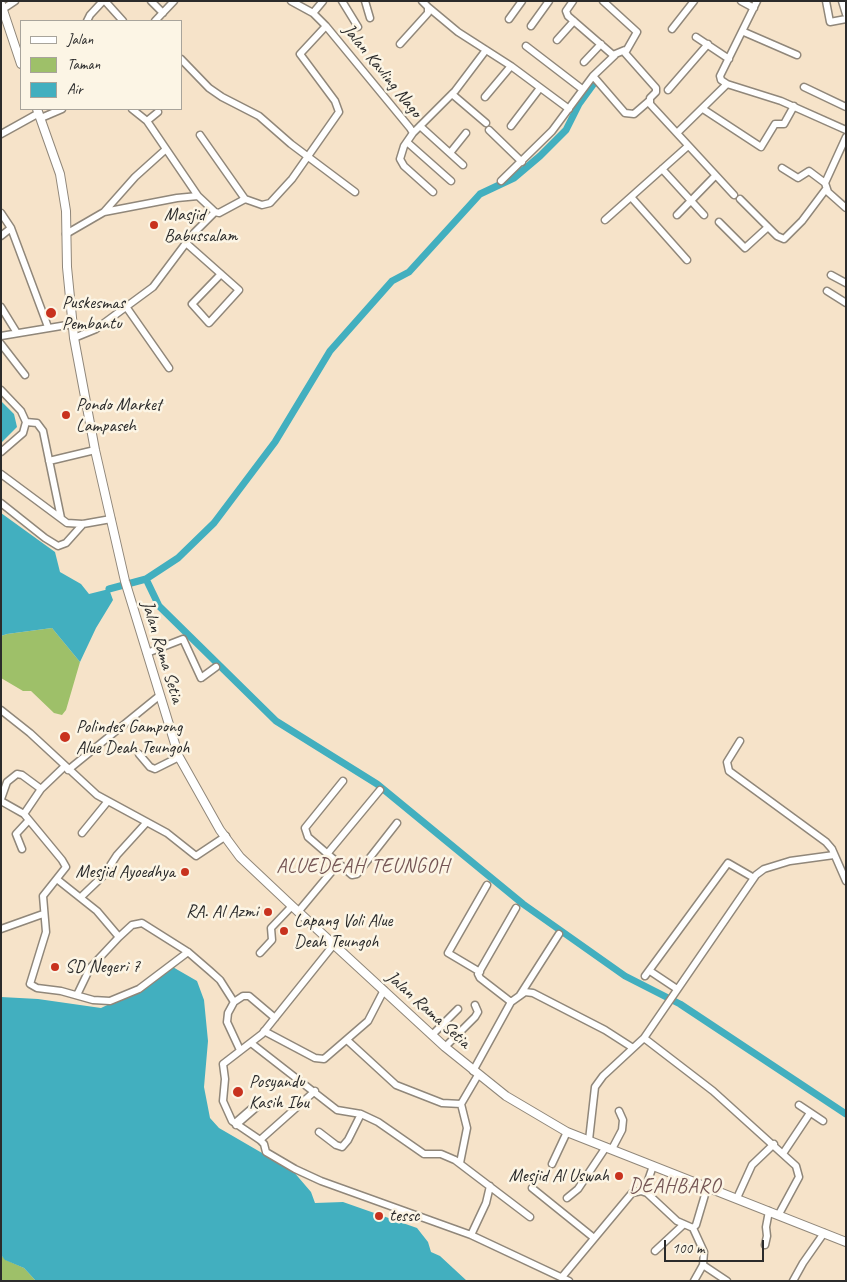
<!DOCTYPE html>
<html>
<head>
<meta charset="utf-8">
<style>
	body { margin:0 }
	#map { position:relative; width:847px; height:1282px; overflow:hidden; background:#f6e3c9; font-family:Caveat,sans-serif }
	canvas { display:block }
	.frame { position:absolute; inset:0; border:2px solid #2b2b2b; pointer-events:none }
	.legend { position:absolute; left:20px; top:20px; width:162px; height:90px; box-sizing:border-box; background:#fcf5e5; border:1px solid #a8a49b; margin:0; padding:6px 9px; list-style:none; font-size:15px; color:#2b2b2b }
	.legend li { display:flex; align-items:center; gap:10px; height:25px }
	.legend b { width:25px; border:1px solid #a8a49b }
	.scale { position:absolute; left:664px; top:1240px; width:100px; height:22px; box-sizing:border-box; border:2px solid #2b2b2b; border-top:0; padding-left:6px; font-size:15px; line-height:18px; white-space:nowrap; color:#2b2b2b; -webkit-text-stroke:4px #fcf5e5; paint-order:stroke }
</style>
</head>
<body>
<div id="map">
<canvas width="847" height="1282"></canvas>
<div class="frame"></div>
<ul class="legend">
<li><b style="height:6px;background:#fff"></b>Jalan</li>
<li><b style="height:14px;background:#9ec069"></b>Taman</li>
<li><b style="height:14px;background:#42afbf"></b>Air</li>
</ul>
<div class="scale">100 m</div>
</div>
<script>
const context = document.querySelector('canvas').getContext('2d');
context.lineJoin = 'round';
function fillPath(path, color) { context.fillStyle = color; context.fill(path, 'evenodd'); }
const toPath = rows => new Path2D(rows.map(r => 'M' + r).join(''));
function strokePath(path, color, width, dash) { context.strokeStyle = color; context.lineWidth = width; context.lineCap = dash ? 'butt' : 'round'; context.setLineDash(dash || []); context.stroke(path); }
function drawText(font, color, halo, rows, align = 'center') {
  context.font = font + ' Caveat,sans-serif'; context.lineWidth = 5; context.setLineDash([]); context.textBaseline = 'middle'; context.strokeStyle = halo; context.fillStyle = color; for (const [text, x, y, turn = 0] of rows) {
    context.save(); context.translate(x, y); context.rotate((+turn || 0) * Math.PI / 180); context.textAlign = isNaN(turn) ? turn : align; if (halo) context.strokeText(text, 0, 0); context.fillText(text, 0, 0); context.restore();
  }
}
fillPath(toPath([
	[52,628,80,662,66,710,62,715,54,713,31,691,23,691,1,678,1,636,7,634],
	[1,1255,6,1260,24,1268,36,1281,1,1281]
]), '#9ec069');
fillPath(toPath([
	[1,401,14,414,17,427,1,443],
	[1,513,55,552,60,572,81,584,89,594,109,589,113,600,96,628,80,662,52,628,7,634,1,636],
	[171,966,197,981,204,1000,208,1041,204,1087,210,1118,219,1128,293,1171,311,1192,315,1203,343,1202,417,1228,428,1242,431,1252,440,1256,467,1281,36,1281,24,1268,5,1260,1,1255,1,997,38,999,101,1008,141,989]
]), '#42afbf');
strokePath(toPath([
	[146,579,178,558,214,523,275,442,330,351,392,281,409,272,480,194,514,178,540,156,566,130,579,104,595,82],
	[109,589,146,579,159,606,276,721,377,784,523,904,625,976,680,1004,846,1114]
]), '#42afbf', 7);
const minor = toPath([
	[105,1,123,21],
	[151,1,163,13],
	[291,1,313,13,326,26,410,128,413,133,404,146,400,159,404,166,433,192],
	[342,1,358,27],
	[365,1,370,18],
	[573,1,566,11,568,16,613,55,625,50],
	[603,1,637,32,625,53,656,88,656,92,650,98,650,104,734,195],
	[741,1,754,8],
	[757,1,720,76,721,80,727,84,781,101,846,130],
	[826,1,830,22,846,19],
	[842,1,846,14],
	[428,7,458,32,511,66,569,109],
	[3,9,15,1],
	[313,13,323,1],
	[509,19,522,1],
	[87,21,90,15,103,1],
	[155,21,174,1],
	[531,26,549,1],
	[672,29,694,1],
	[744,32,797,55],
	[696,37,729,59],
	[557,40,574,21],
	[400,44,428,13,428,7,422,1],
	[526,46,582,89],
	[181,59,209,88,222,97,259,116,291,144,355,192],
	[584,62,601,44],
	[593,76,625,113,634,114,649,101],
	[804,87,846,107],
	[668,90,708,44],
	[452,94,486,123],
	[485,97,511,66],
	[132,109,147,121,198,196],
	[703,109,761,147,775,124,784,124,794,106],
	[41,118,62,109],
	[147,121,158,112],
	[420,126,463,165],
	[511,126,540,88],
	[489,130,522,162],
	[413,133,455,91,486,50],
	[677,133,727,84],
	[1,134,39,113],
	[200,135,245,199],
	[846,137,825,183,828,192,846,208],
	[407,142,451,181],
	[450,153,466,133],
	[782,168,798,178,809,171,825,183],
	[662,169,704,215],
	[501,181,552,131,593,76,615,55],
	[631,197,687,260],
	[740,199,777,236,784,239,802,221,826,189],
	[104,212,135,177,165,150],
	[1,213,11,228,48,327],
	[677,215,715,176],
	[605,220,688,146],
	[719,222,745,248,768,227],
	[66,234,104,212,177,198,198,196,215,212,219,213,245,199,262,205,270,203,292,179,339,112,335,101,300,54,326,26],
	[1,236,11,228],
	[186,243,239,290,209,323,192,304,221,274],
	[831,275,846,283],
	[827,291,846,303],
	[1,307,17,333],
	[127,308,169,368],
	[1,336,73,324],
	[74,338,96,329,153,287,192,235,215,212],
	[1,344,25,375],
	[1,390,21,411,26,422,23,433,1,452],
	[26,422,37,423,43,431,61,518],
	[49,461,95,450],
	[1,474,67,523,83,524,111,519],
	[1,503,45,538,58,546,66,543,83,524],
	[147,653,183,639,201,678,216,667],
	[1,710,30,733,97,795,167,833,196,856,226,836],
	[740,741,727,762,729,771,826,842,832,849,846,881],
	[139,754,150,767,155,769,179,757],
	[65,766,41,789,24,814,62,860,66,867,43,896,46,932,30,984,37,988,61,991,93,1000,110,1001,139,989,188,952],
	[68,770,159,696],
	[343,781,305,828,308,837,352,875,357,874,397,823],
	[1,799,7,782,17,774,22,775,41,789],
	[1,801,24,814],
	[82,833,108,801],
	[22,849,16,834,29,820],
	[327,854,380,790],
	[58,880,97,911,119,937,132,925,142,923,188,952,210,971,220,980,234,1002,228,1013,227,1022,240,1050],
	[81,897,104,875,117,855,147,822],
	[298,912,338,864],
	[1,929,43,914],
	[335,943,262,1034,223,1064,225,1079,223,1101,232,1121,260,1140,264,1144,266,1152,295,1169,321,1181,471,1235,569,1281],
	[260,953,272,940,271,928,292,906],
	[650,971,677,989],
	[480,972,448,953,487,885],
	[645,976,728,863,754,878],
	[77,995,90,968,119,937],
	[520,995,559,934],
	[234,1002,243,996,249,996,275,1018],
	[511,1002,480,978,478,974,516,908],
	[264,1031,315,1058,324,1059,368,1021,384,990],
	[432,1035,458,1009],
	[644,1038,713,1091,796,1166,799,1177,779,1214],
	[347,1040,396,1085,442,1103,461,1104,478,1075],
	[251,1043,337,1110,361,1114,378,1122,424,1154,441,1154,455,1160,530,1217],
	[445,1047,475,1017,478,1012,475,1005],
	[473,1071,511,1002,525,992,533,993,605,1030,633,1048],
	[258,1103,259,1105,236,1125,235,1123,258,1103],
	[799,1105,823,1121],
	[319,1132,336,1145,342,1147,348,1140,361,1114],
	[260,1140,315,1091],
	[589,1140,595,1087,603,1076,644,1038,756,875,764,869,790,861,834,855],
	[612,1149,622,1130,623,1120,619,1111],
	[784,1152,810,1113],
	[460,1163,467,1128,461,1104],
	[552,1164,567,1132],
	[532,1188,594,1238],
	[644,1192,653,1166],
	[567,1198,578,1189,606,1147],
	[737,1198,752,1165,774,1144],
	[693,1228,704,1252,703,1265,694,1281],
	[471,1235,486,1203,490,1186],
	[765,1245,767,1236,766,1227,769,1211],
	[655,1251,683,1225],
	[703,1265,727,1281],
	[562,1277,632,1193,641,1191,647,1193,677,1221,693,1228,696,1225,707,1188],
	[793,1281,803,1263,824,1233]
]);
const tertiary = toPath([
	[1,4,21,64],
	[37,109,60,174,66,211,67,267,74,338,95,450,125,581,179,757,220,830,240,857,292,906,445,1047,506,1096,567,1132,846,1242]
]);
strokePath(minor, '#90877a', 9);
strokePath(tertiary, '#90877a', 10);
strokePath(minor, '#fff', 6);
strokePath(tertiary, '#fff', 8);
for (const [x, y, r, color] of [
	[154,225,5,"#c8321e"],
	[51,313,6,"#c8321e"],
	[66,415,5,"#c8321e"],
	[65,737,6,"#c8321e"],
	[185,872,5,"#c8321e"],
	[268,912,5,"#c8321e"],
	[284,931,5,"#c8321e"],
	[55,967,5,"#c8321e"],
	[238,1092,6,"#c8321e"],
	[619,1176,5,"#c8321e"],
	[379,1216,5,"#c8321e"]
]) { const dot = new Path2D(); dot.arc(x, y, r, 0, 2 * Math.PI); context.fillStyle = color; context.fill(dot); strokePath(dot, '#fcf5e5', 2); }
drawText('18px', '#2b2b2b', '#fcf5e5', [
	["Jalan Kavling Nago",382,71,51],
	["Jalan Rama Setia",162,652,73],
	["Jalan Rama Setia",428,1010,42]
]);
drawText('18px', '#2b2b2b', '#fcf5e5', [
	["Masjid",164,215],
	["Babussalam",164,236],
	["Puskesmas",62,303],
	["Pembantu",62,324],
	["Pondo Market",76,405],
	["Lampaseh",76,426],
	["Polindes Gampong",76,727],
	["Alue Deah Teungoh",76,748],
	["Mesjid Ayoedhya",175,872,"right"],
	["RA. Al Azmi",258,912,"right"],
	["Lapang Voli Alue",294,921],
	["Deah Teungoh",294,942],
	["SD Negeri 7",65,967],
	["Posyandu",249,1082],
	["Kasih Ibu",249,1103],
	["Mesjid Al Uswah",609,1176,"right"],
	["tessc",389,1216]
], 'left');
context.letterSpacing = '1px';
drawText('20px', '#755655', '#fcf5e5', [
	["ALUEDEAH TEUNGOH",363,867],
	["DEAHBARO",675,1187]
]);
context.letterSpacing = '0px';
</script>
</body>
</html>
